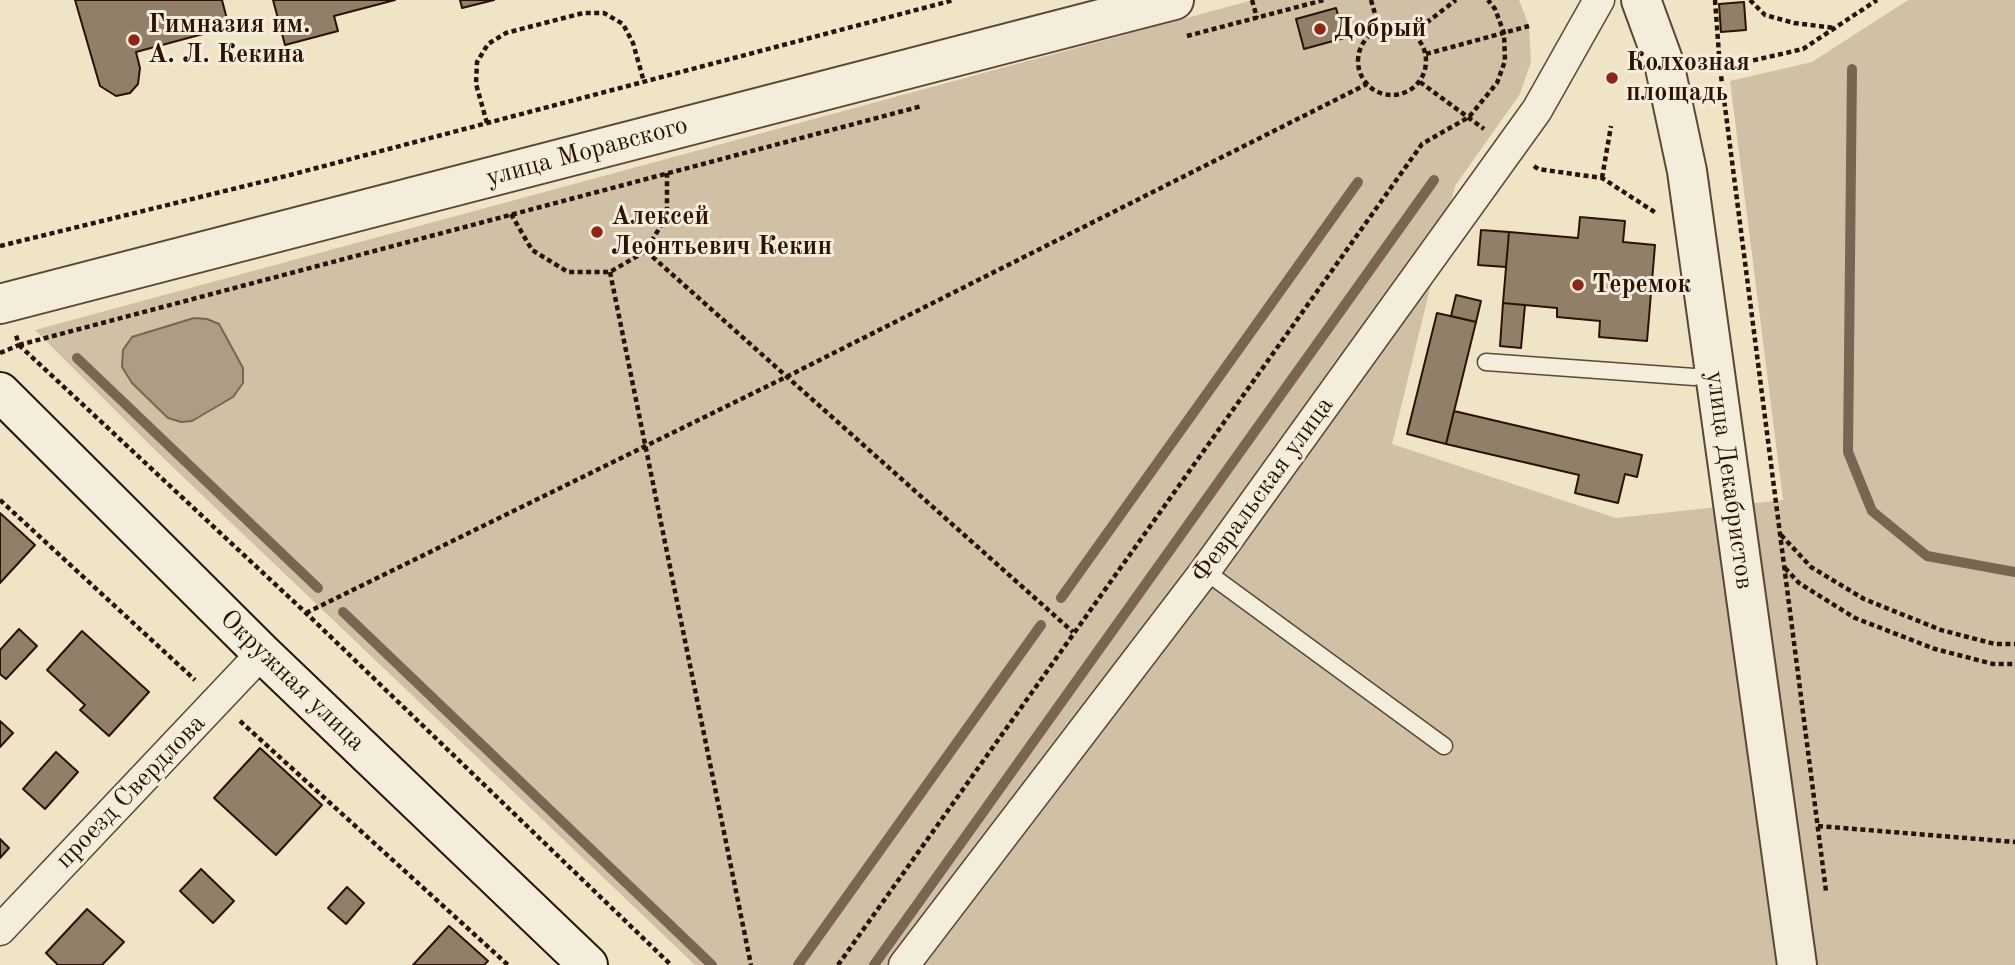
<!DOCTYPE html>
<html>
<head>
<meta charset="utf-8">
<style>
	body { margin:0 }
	canvas { display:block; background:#f0e4c7 }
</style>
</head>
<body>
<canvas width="2015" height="965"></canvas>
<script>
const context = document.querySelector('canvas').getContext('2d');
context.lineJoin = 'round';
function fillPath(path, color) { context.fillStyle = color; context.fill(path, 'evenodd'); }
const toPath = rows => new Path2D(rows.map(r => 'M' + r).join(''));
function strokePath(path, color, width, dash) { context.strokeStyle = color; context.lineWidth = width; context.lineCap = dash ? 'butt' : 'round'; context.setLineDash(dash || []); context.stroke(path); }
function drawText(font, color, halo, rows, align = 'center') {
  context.font = font + ' "Old Standard TT",serif'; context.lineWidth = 6; context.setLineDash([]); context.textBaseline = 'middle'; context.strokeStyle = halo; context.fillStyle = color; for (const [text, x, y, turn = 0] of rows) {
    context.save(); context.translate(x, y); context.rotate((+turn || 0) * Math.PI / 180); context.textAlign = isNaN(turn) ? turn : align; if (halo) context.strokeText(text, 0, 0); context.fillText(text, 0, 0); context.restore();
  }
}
fillPath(toPath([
	[1253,0,1519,0,1529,26,1531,62,1520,94,1455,186,1392,444,1616,518,1783,500,1730,81,1812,62,1908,0,2015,0,2015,965,695,965,158,453,35,330]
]), '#cfc0a6');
const water = toPath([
	[194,318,207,319,219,324,243,368,243,383,233,397,192,421,181,422,168,418,132,383,122,367,123,350,132,337,194,318]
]);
fillPath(water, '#ad9d85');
strokePath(water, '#796552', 2);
strokePath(toPath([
	[1852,69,1848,452,1872,511,1927,556,2015,572],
	[77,358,318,588],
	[1061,598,1358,182],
	[343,612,712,965],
	[798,965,1041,625],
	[874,965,1434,180]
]), '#796552', 10);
const building = toPath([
	[75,0,222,0,229,27,136,52,140,68,138,84,130,93,116,96,100,86,75,0],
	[273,0,395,0,334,16,338,31,285,45,273,0],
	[460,0,494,0,462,8,460,0],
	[1744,2,1746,30,1721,32,1719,4,1744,2],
	[1336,8,1344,38,1304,49,1296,19,1336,8],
	[1580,217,1625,221,1623,242,1655,245,1647,341,1599,337,1600,321,1557,317,1557,308,1503,303,1509,232,1578,238,1580,217],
	[1481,230,1509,232,1506,267,1478,265,1481,230],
	[1456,295,1481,301,1476,322,1451,316,1456,295],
	[1503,303,1525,305,1521,348,1500,346,1503,303],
	[1437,313,1476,322,1446,444,1407,434,1437,313],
	[1454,411,1642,455,1637,477,1625,474,1618,503,1575,493,1579,475,1446,444,1454,411],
	[0,513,35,545,0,583,0,513],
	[19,629,37,646,6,679,0,674,0,650,19,629],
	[82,631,149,692,109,736,80,710,85,705,47,670,82,631],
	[0,721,13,733,0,747,0,721],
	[260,748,322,805,276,855,214,798,260,748],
	[56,752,78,772,45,809,23,789,56,752],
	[0,839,9,848,0,858,0,839],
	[201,869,234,901,213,923,180,891,201,869],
	[347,887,364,903,346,924,328,908,347,887],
	[87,909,124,942,102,965,58,965,46,953,87,909],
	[449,926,488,961,484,965,413,965,449,926]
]);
fillPath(building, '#917f6a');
strokePath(building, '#2b1205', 2);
const service = toPath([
	[1486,362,1694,377,1714,373],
	[1205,571,1444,746]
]);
const minor = toPath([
	[0,930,262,653],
	[904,965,1205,571,1537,110,1599,0]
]);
const tertiary = toPath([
	[1641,0,1664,63,1687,171,1797,965],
	[0,304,1174,0]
]);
const secondary = toPath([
	[0,392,262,653,588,965]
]);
strokePath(service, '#5c4636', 19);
strokePath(minor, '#5c4636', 33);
strokePath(tertiary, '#5c4636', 42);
strokePath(secondary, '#2b1205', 42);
strokePath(toPath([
	[1252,0,1257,18],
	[1371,0,1379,28],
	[1715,0,1720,68,1826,891],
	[1750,0,1765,15,1794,23,1835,28],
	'1358 61a34 34 0 1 1 68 0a34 34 0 1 1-68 0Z',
	[1413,33,1456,0],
	[1187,36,1324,0],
	[1426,54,1529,26],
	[1720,68,1803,49,1877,0],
	[1420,82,1484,129],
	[487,123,476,84,477,62,488,44,506,33,583,13,604,13,623,24,633,43,644,82],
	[1534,166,1538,169,1602,178,1656,213],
	[1602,178,1611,126],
	[511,214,532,250,568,272,610,272,646,251,667,215,667,173],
	[0,246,290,175,954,0],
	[646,251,1073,632],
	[610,272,751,965],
	[19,345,922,106],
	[19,345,306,613,671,965],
	[0,353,19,345,16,335],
	[0,500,195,680],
	[1781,535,1811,567,1864,599,1941,630,1995,644,2015,644],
	[1785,568,1799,583,1855,618,1935,649,1993,664,2015,664],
	[306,613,786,377,1367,84],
	[240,721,508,965],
	[1818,826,2015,842],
	[838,965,1422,144,1469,117,1497,83,1505,61,1504,33,1495,9,1488,0]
]), '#2b1205', 4.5, [5, 3.5]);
strokePath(service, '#f5eddb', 16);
strokePath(minor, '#f5eddb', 30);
strokePath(tertiary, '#f5eddb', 38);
strokePath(secondary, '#f5eddb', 38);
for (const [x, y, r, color] of [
	[1320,29,7,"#8f2418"],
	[134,40,7,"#8f2418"],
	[1612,78,7,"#8f2418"],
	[597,232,7,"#8f2418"],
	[1578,285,7,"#8f2418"]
]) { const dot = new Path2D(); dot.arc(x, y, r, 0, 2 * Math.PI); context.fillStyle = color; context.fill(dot); strokePath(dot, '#f5eddb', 2.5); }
drawText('bold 26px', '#2b1205', '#f5eddb', [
	["Гимназия им.",148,25],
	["А. Л. Кекина",148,55],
	["Добрый",1334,29],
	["Колхозная",1626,63],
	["площадь",1626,93],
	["Алексей",611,217],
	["Леонтьевич Кекин",611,247],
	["Теремок",1592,285]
], 'left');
drawText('26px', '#2b1205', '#f5eddb', [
	["улица Моравского",587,152,-15],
	["улица Декабристов",1729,480,82],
	["Февральская улица",1263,490,-54],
	["Окружная улица",292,681,44],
	["проезд Свердлова",131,792,-46]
]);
</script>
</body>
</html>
